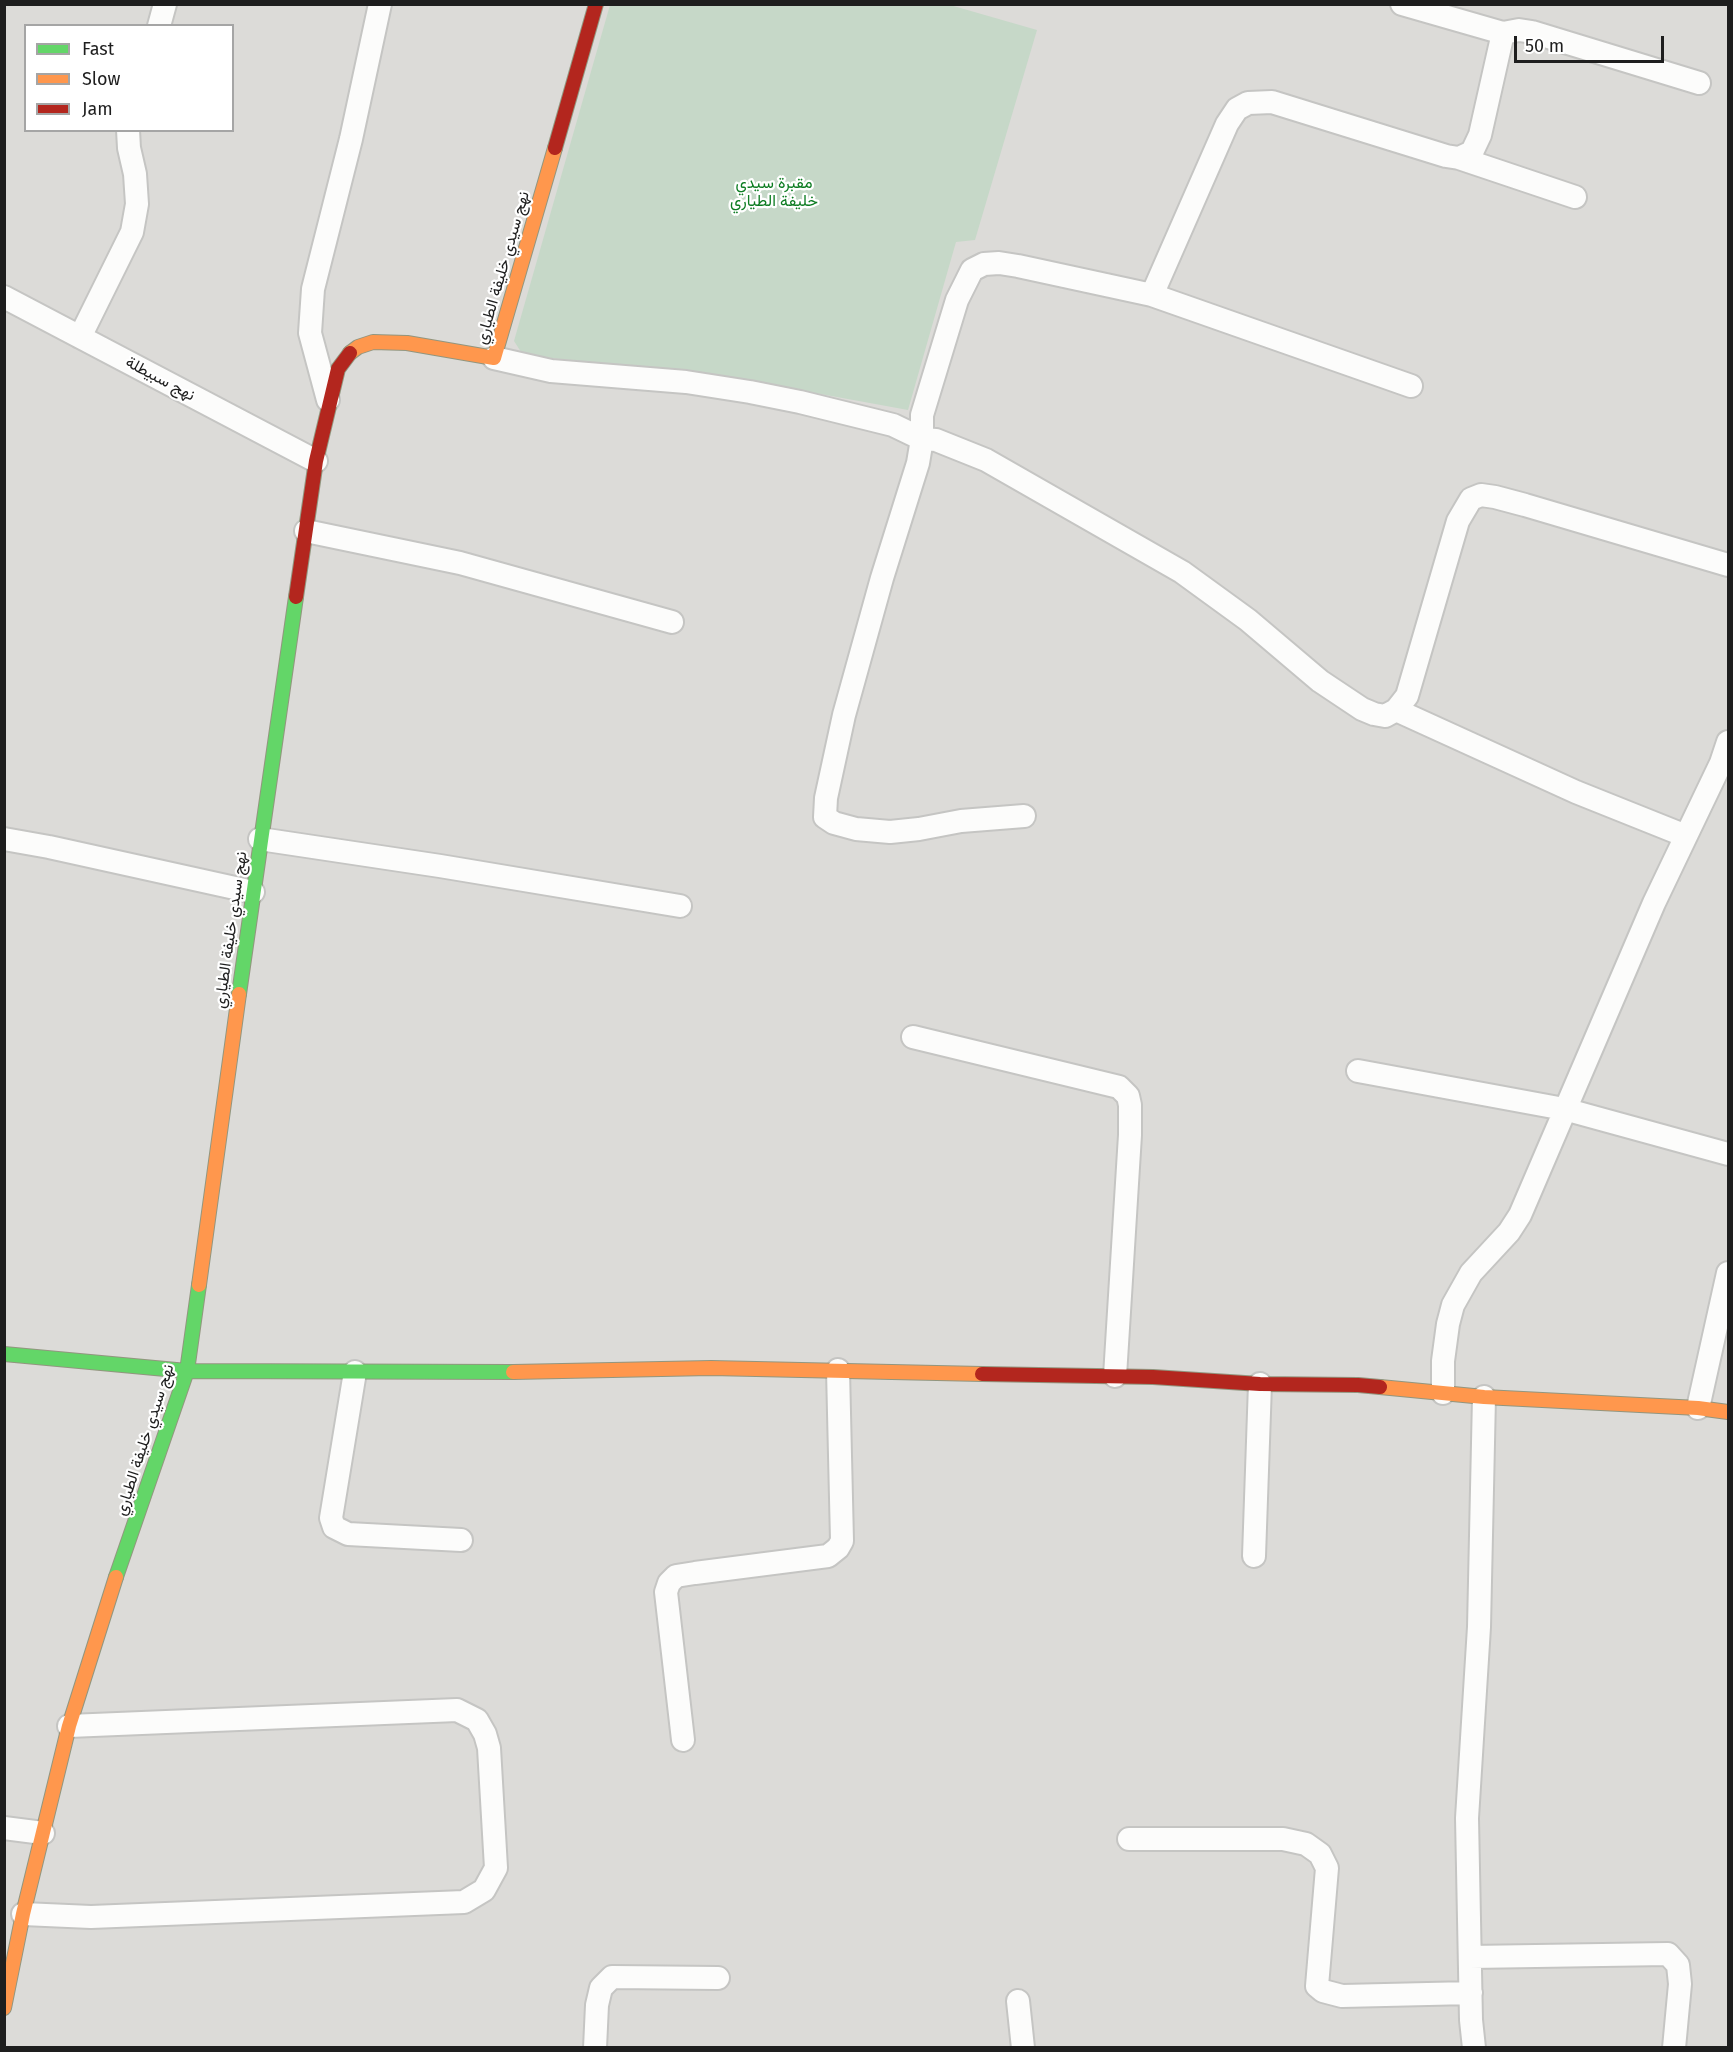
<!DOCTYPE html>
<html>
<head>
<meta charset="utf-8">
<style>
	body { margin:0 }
	#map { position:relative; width:1733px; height:2052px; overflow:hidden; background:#edece7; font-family:"Fira Sans",sans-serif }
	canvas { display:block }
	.frame { position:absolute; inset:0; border:6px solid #1e1e1e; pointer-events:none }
	.legend { position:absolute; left:24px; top:24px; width:210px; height:108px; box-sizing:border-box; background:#fff; border:2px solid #a5a5a5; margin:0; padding:8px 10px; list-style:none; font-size:18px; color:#1e1e1e }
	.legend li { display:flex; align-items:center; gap:12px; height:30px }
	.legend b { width:30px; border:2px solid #a5a5a5 }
	.scale { position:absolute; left:1514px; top:36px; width:150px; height:27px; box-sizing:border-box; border:3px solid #1e1e1e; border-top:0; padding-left:8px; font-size:18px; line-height:21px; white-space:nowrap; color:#1e1e1e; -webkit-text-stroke:4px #fff; paint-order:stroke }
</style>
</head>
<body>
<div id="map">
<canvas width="1733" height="2052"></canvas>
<div class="frame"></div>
<ul class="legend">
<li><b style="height:8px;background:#63d668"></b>Fast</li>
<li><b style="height:8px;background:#ff974d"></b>Slow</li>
<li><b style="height:8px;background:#b3261e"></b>Jam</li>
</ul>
<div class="scale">50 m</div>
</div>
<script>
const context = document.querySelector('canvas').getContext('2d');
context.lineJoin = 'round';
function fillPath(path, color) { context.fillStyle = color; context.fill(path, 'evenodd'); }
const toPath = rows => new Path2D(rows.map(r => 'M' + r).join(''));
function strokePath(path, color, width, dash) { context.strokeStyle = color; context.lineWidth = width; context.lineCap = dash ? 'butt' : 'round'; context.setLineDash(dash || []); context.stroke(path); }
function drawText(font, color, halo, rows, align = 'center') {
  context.font = font + ' "Fira Sans",Vazirmatn,sans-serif'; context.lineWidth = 4.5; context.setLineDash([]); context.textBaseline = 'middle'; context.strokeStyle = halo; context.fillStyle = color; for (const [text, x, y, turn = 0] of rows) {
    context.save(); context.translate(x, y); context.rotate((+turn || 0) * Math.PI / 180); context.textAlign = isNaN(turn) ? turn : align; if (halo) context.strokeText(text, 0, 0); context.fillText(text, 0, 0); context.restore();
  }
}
fillPath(toPath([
	[5,5,1728,5,1728,2047,5,2048],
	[26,26,232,26,232,130,26,130]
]), '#dcdbd8');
fillPath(toPath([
	[610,5,950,5,1037,30,975,240,956,242,908,410,722,376,523,355,514,341]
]), '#c6d8c8');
const street = toPath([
	[159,26,165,4],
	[1503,33,1519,30,1532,32,1699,83],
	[1459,158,1575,197],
	[1152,295,1227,124,1237,109,1248,103,1272,102,1446,156,1459,158,1472,152,1480,135,1503,33,1402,4],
	[4,297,316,461],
	[80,337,132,232,137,204,135,174,129,148,128,130],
	[494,358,551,371,686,382,750,392,800,402,893,425,922,439,918,463,882,578,844,715,826,798,825,817,834,823,856,829,890,832,919,829,961,821,1024,816],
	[1411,386,1152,295,1018,266,999,263,984,264,972,270,957,300,922,415,922,439,936,440,986,460,1182,572,1248,620,1320,681,1362,709,1374,714,1385,716,1396,710,1407,696,1458,521,1471,499,1481,495,1495,497,1525,505,1728,565],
	[328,400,310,333,313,289,351,139,380,4],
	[306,531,460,563,672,622],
	[1396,710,1576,792,1686,836],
	[4,839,49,847,253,892],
	[260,839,440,866,680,906],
	[913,1037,1119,1087,1128,1096,1130,1105,1130,1135,1115,1376],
	[1358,1071,1564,1109,1728,1154],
	[355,1372,331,1518,334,1527,348,1534,461,1540],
	[1443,1393,1443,1361,1448,1324,1453,1305,1471,1273,1509,1232,1520,1215,1654,903,1721,763,1728,742],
	[1698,1408,1728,1273],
	[1254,1556,1260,1384],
	[683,1740,666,1592,669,1583,676,1576,695,1573,828,1556,838,1548,842,1541,838,1370],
	[4,1828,43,1833],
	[1129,1839,1283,1839,1306,1844,1320,1854,1327,1868,1317,1986,1323,1991,1342,1996,1471,1993],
	[23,1914,91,1917,464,1902,484,1890,496,1868,489,1748,485,1734,477,1720,457,1710,69,1726],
	[1470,1957,1668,1954,1678,1965,1680,1984,1674,2048],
	[1018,2001,1023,2048],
	[595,2048,597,2005,601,1988,612,1977,718,1978],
	[1474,2048,1471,2020,1467,1818,1479,1627,1484,1397]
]);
const fast = toPath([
	[239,994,296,597],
	[4,1354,187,1371,513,1372],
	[116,1577,187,1371,199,1285]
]);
const slow = toPath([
	[350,353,358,347,373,342,407,343,494,358,555,148],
	[199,1285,239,994],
	[513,1372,711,1368,982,1374],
	[1380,1387,1484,1397,1698,1408,1728,1412],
	[4,2008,23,1914,69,1726,116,1577]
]);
const jam = toPath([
	[555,148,596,4],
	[296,597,316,461,338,369,350,353],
	[982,1374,1153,1377,1260,1384,1358,1385,1380,1387]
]);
strokePath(street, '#c5c5c3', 26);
strokePath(fast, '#92967f', 16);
strokePath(slow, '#92967f', 16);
strokePath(jam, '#92967f', 16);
strokePath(street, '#fcfcfb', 22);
strokePath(fast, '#63d668', 14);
strokePath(slow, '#ff974d', 14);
strokePath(jam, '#b3261e', 14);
drawText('16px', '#0d7c22', '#fff', [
	["مقبرة سيدي",774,184],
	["خليفة الطياري",774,202]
]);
drawText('16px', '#1e1e1e', '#fff', [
	["نهج سيدي خليفة الطياري",503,268,-74],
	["نهج سبيطلة",160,379,28],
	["نهج سيدي خليفة الطياري",231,930,-82],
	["نهج سيدي خليفة الطياري",145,1440,-72]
]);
</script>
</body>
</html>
